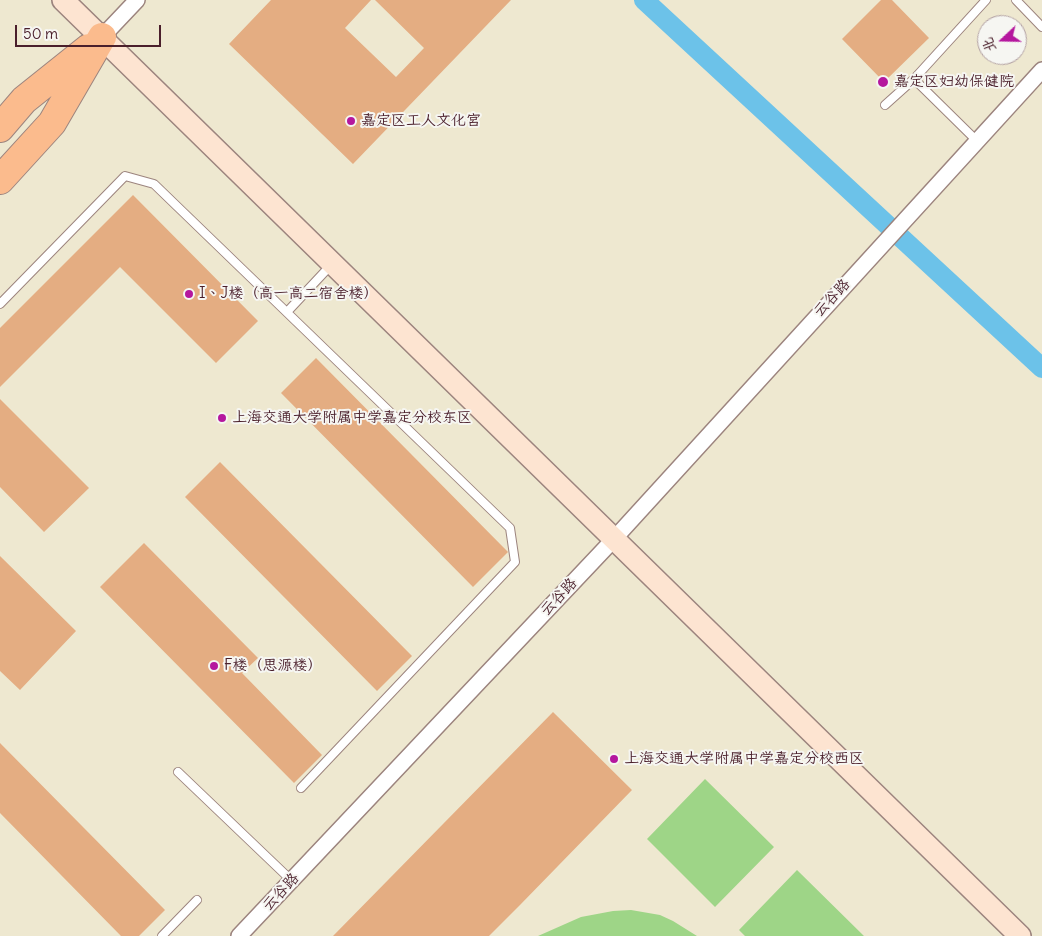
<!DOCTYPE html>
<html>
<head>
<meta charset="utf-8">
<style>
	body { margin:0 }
	#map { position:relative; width:1042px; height:936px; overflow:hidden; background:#eee8d0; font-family:Delius,"LXGW WenKai TC",sans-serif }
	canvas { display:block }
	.north { position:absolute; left:977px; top:15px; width:50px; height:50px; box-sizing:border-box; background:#f6f6f2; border:1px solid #b1a0a2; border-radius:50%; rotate:249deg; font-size:14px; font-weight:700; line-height:20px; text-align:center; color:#4a1f2b }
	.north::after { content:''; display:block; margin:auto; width:18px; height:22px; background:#b5179e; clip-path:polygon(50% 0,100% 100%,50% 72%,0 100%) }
	.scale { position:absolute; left:15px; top:25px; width:146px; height:22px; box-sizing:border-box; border:2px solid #4a1f2b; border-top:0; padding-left:6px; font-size:15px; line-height:18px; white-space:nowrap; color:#4a1f2b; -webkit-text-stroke:4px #f6f6f2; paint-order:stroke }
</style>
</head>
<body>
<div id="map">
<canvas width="1042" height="936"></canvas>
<div class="north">北</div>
<div class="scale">50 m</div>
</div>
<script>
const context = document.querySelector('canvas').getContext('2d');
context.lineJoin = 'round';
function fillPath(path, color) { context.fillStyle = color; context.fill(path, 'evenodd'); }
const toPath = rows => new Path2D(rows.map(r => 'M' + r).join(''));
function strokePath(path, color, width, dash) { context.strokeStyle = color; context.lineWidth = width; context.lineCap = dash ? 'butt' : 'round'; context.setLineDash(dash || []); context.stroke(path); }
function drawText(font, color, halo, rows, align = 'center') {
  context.font = font + ' Delius,"LXGW WenKai TC",sans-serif'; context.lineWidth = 4; context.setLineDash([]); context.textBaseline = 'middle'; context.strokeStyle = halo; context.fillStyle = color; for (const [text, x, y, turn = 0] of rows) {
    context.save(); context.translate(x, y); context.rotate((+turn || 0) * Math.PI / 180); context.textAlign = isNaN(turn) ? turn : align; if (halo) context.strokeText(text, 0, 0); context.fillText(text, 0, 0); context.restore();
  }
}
fillPath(toPath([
	[705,779,774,847,715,907,647,839],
	[797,870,864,936,745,936,739,930],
	[631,910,660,915,673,921,697,936,538,936,581,917,613,911]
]), '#9ed587');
strokePath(toPath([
	[644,0,1042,368]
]), '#6cc2e9', 20);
fillPath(toPath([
	[271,0,371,0,345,28,396,77,424,48,375,0,511,0,353,164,229,44],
	[881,0,892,0,929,38,884,82,842,39],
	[133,195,258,321,216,363,120,267,0,387,0,328],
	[316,358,508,552,473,587,281,393],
	[0,399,89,488,44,532,0,487],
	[220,462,412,656,377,691,185,497],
	[144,543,258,658,242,673,322,755,294,783,100,587],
	[0,556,76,631,20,690,0,671],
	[553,712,632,790,520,905,489,936,333,936],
	[0,743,165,910,139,936,121,936,0,813]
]), '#e4ad82');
const lane = toPath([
	[1016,0,1042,27],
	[914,79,977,141],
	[885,105,914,79,986,0],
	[0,304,125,176,154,184,510,528,515,562,301,788],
	[287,312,331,265],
	[178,772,291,880],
	[162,936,197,900]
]);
const street = toPath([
	[102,37,137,0],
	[239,936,614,539,1042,70]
]);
const secondary = toPath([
	[63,0,1020,936]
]);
const highway = toPath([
	[0,128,24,100,89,48],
	[0,180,52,123,102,37]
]);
strokePath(lane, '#9c847e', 10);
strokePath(street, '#9c847e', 18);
strokePath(secondary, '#9c847e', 24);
strokePath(highway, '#9c847e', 30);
strokePath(lane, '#fff', 8);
strokePath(street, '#fff', 15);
strokePath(secondary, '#fde4d1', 21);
strokePath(highway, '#fbbb8d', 28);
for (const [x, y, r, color] of [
	[883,82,6,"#b5179e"],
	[351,121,5,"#b5179e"],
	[189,294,5,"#b5179e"],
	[222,418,5,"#b5179e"],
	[214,666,5,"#b5179e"],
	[614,759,5,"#b5179e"]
]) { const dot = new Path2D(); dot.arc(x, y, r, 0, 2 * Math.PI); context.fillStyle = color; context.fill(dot); strokePath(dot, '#f6f6f2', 2); }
drawText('15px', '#4a1f2b', '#f6f6f2', [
	["嘉定区妇幼保健院",894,82],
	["嘉定区工人文化宫",361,121],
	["I、J楼（高一高二宿舍楼）",199,294],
	["上海交通大学附属中学嘉定分校东区",232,418],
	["F楼（思源楼）",224,666],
	["上海交通大学附属中学嘉定分校西区",624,759]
], 'left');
drawText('15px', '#4a1f2b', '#f6f6f2', [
	["云谷路",832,298,-47],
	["云谷路",559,597,-47],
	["云谷路",281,892,-47]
]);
</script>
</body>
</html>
